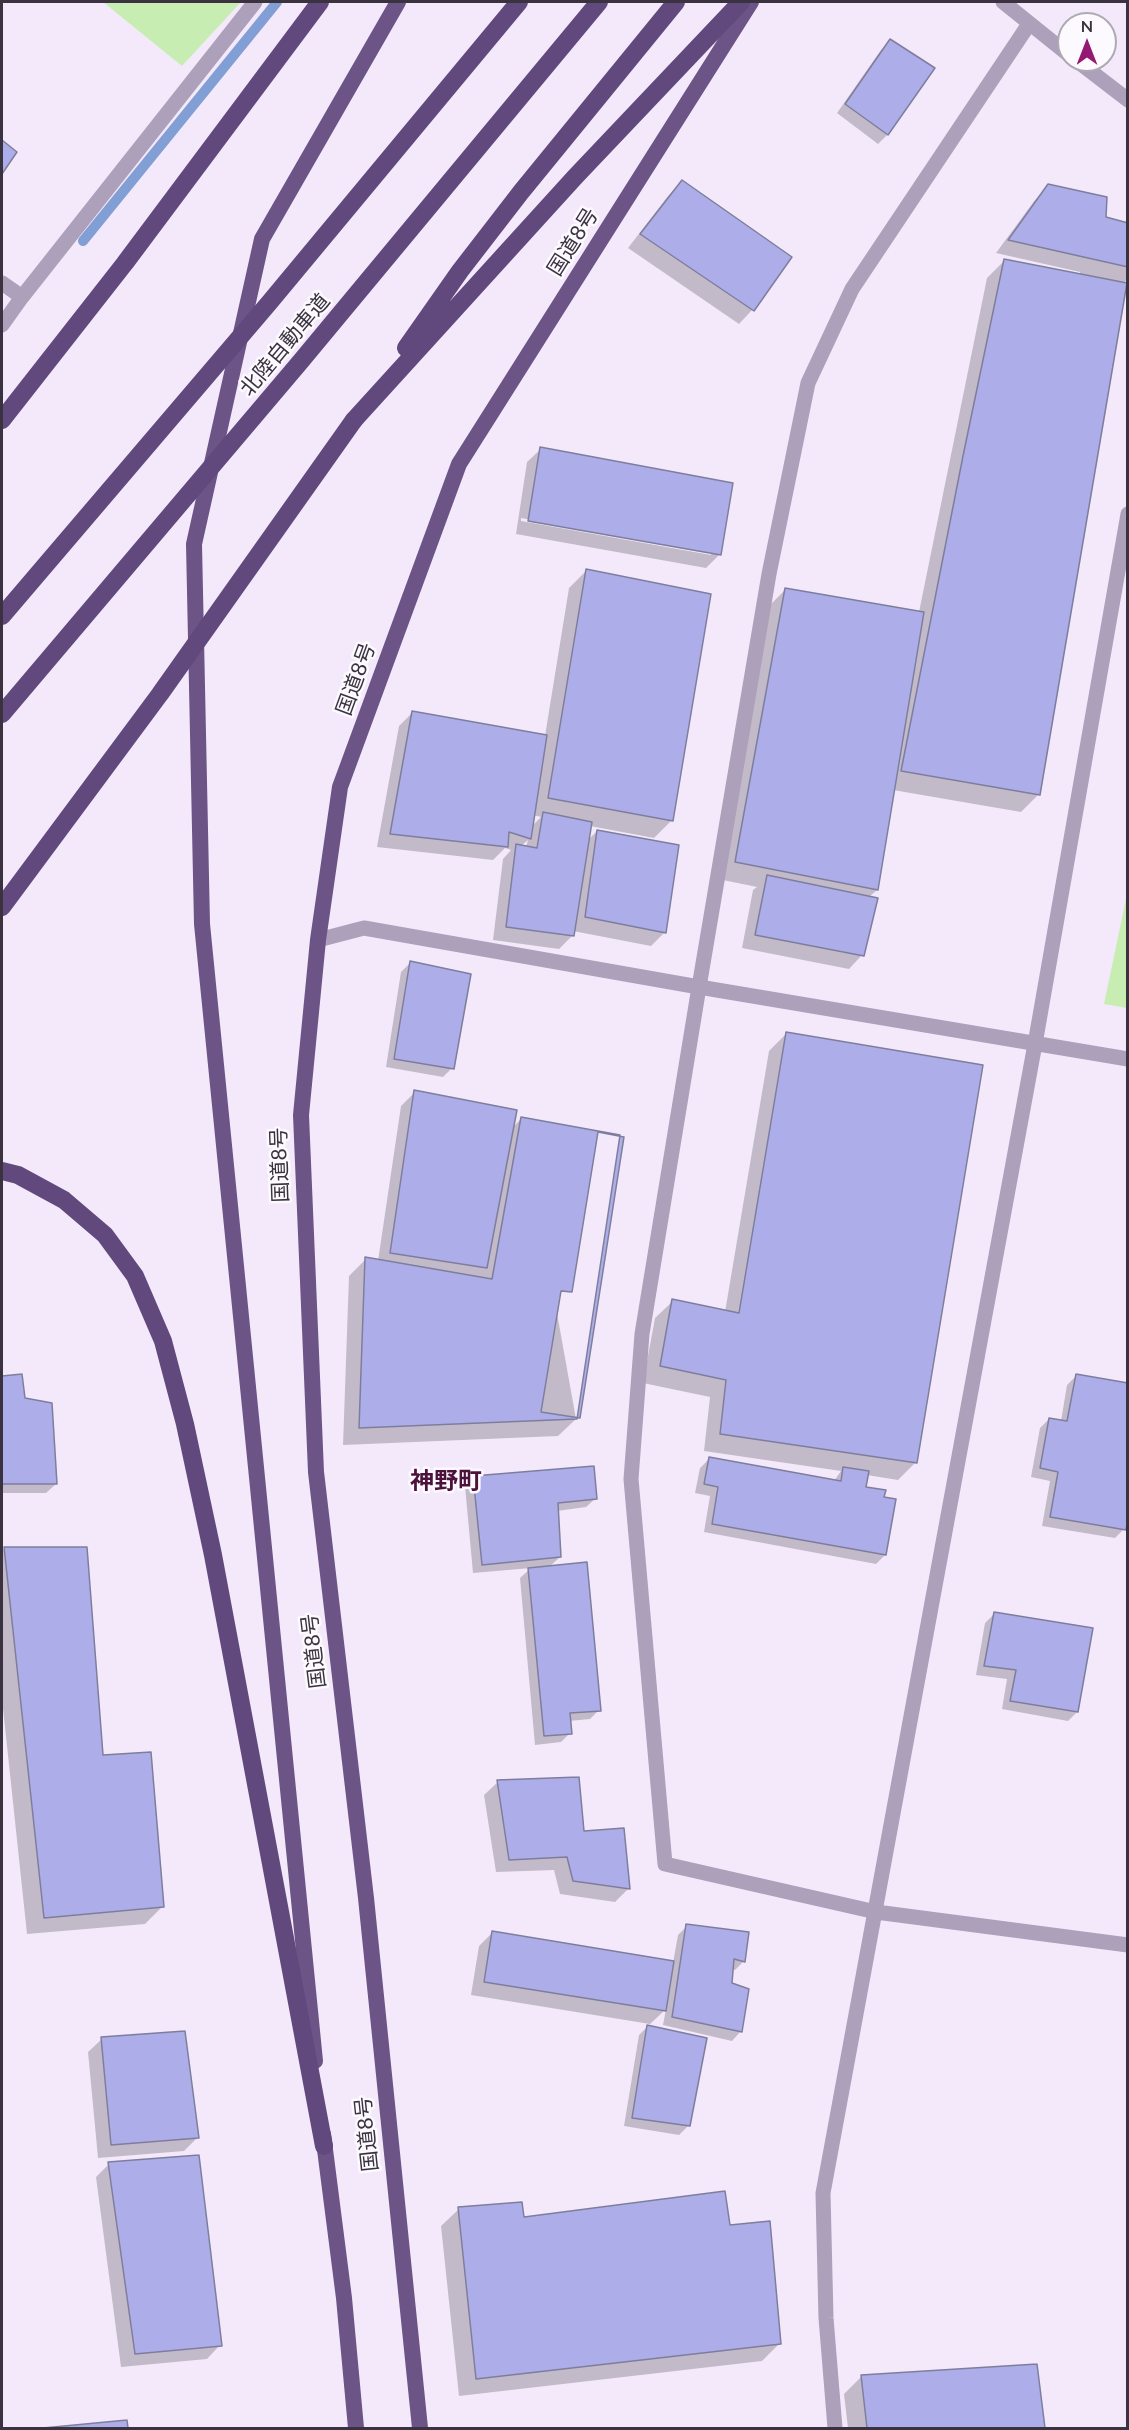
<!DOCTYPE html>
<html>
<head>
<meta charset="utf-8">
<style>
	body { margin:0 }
	#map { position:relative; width:1129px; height:2430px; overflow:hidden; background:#f3e9fb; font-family:Lato,sans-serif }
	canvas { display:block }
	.frame { position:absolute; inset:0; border:3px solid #3a333f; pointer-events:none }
	.north { position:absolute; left:1057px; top:12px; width:60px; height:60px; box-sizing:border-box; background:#fcf9ff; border:2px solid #aeaab2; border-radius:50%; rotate:0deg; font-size:16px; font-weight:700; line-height:24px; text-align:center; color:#3a333f }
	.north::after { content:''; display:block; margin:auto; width:21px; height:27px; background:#951872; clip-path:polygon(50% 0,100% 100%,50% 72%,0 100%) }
</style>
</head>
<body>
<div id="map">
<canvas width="1129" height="2430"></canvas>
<div class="frame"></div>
<div class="north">N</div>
</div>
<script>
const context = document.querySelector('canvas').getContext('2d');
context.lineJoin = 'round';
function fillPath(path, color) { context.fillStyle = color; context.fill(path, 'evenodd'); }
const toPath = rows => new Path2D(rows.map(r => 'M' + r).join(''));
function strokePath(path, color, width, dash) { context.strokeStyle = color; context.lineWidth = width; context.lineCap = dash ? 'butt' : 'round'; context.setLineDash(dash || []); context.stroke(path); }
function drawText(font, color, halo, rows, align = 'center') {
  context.font = font + ' Lato,"Noto Sans JP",sans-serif'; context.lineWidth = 5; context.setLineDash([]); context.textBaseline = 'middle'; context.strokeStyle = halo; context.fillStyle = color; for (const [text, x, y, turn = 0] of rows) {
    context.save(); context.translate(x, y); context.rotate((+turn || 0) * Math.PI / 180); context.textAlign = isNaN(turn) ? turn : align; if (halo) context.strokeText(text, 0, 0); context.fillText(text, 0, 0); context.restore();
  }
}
fillPath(toPath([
	[103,2,241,2,182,66],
	[1127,894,1128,1008,1127,1008,1104,1004]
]), '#c8edb3');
fillPath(toPath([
	[890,41,933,68,887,135,878,144,837,113,881,50],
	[682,182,790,257,752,310,739,324,628,248,668,196],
	[1049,186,1104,218,1128,224,1128,279,1123,283,1039,794,1021,812,893,790,877,890,869,897,862,955,849,969,742,948,753,890,757,887,718,879,768,607,785,590,919,612,987,278,1004,261,1080,275,1080,272,996,253,1035,200],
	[541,449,720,554,706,568,516,534,527,462],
	[521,518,711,552,711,555,521,521],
	[587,570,672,820,654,838,590,826,587,841,597,831,664,933,651,946,573,931,573,935,559,949,493,940,503,859,511,850,505,848,493,860,377,847,399,726,413,712,545,736,569,588],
	[533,815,541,817,532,826],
	[528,840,526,847,521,846],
	[410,963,452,1068,443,1077,386,1067,401,972],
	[787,1033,916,1462,898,1480,867,1475,864,1488,882,1499,885,1555,876,1564,704,1532,710,1496,695,1493,700,1468,709,1459,834,1481,841,1471,704,1451,710,1397,643,1383,655,1318,673,1301,725,1312,769,1051],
	[415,1092,512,1128,522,1118,576,1419,558,1436,343,1445,349,1276,366,1259,378,1261,401,1106],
	[21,1376,24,1399,56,1484,46,1493,2,1493,2,1377],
	[1076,1376,1124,1529,1115,1538,1042,1526,1050,1481,1031,1477,1040,1428,1049,1419,1061,1421,1067,1385],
	[474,1477,596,1498,586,1507,557,1511,560,1557,549,1567,599,1710,590,1719,569,1721,570,1733,561,1742,535,1745,520,1578,531,1568,473,1573,465,1486],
	[4,1549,102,1756,163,1906,145,1924,27,1934,2,1699,2,1552],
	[994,1614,1077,1712,1068,1721,1002,1709,1007,1679,976,1675,985,1623],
	[498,1782,582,1833,622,1830,628,1889,615,1902,560,1894,554,1870,496,1872,484,1795],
	[687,1926,744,1961,735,1970,732,1969,731,1984,741,2031,732,2041,663,2025,666,2009,648,2026,688,2126,679,2135,624,2126,639,2035,650,2024,471,1995,479,1946,493,1932,673,1963,678,1935],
	[102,2039,197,2138,184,2151,98,2158,88,2052],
	[109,2164,220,2345,207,2359,121,2367,96,2177],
	[459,2209,523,2219,729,2226,780,2343,762,2361,459,2396,441,2226],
	[1035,2366,1044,2428,848,2428,844,2394,862,2376],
	[126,2422,127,2428,58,2428]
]), '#0003');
strokePath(toPath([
	[83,241,277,2]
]), '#819ed5', 10);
const building = toPath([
	[890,39,935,68,888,135,845,104,890,39],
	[2,140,17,152,2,174,2,140],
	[682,180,792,257,754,311,640,234,682,180],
	[1048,184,1107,197,1106,217,1128,223,1128,267,1008,240,1048,184],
	[1004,259,1127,283,1040,795,901,771,963,456,1004,259],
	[540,447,733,483,721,555,528,521,540,447],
	[586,569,711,594,673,821,548,798,586,569],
	[785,588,924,612,878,890,735,862,785,588],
	[412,711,547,735,531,839,509,832,508,847,390,834,412,711],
	[543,812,592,822,574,936,506,927,516,844,537,848,543,812],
	[597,830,679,845,666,933,585,917,597,830],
	[767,875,878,898,864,956,755,935,767,875],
	[410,961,471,974,454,1069,394,1059,410,961],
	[786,1032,983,1065,917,1463,720,1434,726,1380,660,1366,672,1299,739,1313,786,1032],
	[414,1090,517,1110,487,1268,390,1253,414,1090],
	[521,1117,620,1135,577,1419,359,1428,365,1257,492,1279,521,1117],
	[598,1132,624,1137,580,1418,541,1412,561,1291,572,1292,598,1132],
	[22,1374,25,1398,52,1403,57,1484,2,1484,2,1376,22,1374],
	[1076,1374,1128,1383,1128,1519,1126,1530,1050,1517,1058,1472,1040,1468,1049,1418,1067,1421,1076,1374],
	[709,1457,841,1481,843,1467,869,1471,866,1487,886,1490,884,1497,896,1499,886,1555,712,1524,718,1487,704,1484,709,1457],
	[594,1466,597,1499,558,1503,561,1557,482,1565,473,1476,594,1466],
	[4,1547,87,1547,103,1755,151,1752,164,1907,44,1918,4,1547],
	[587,1562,601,1711,570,1713,572,1734,544,1736,528,1568,587,1562],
	[994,1612,1093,1628,1078,1712,1010,1701,1016,1670,984,1666,994,1612],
	[579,1777,584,1831,624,1828,630,1889,573,1881,567,1857,509,1860,497,1780,579,1777],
	[686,1924,749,1932,745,1962,734,1959,732,1983,749,1989,742,2032,672,2017,686,1924],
	[492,1931,674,1961,666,2011,484,1982,492,1931],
	[647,2025,707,2038,690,2126,632,2118,647,2025],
	[185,2031,199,2138,111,2145,101,2037,185,2031],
	[199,2155,222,2346,135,2354,108,2162,199,2155],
	[725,2191,730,2225,770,2221,781,2344,476,2379,458,2207,522,2202,524,2217,725,2191],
	[1037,2364,1045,2428,867,2428,861,2375,1037,2364],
	[127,2420,128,2428,43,2428,127,2420]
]);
fillPath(building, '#adadea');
strokePath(building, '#7e7e9c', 1.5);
strokePath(toPath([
	[1003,2,1069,55],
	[1076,60,1128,100],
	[2,283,22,297,255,2],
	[2,325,22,297],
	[318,940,364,928,699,987,769,574,808,383,852,289,1029,24],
	[1128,1059,699,987,642,1334,631,1479,665,1864,876,1912,1128,1945],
	[835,2428,826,2318,823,2193,1035,1044,1128,514]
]), '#aca0ba', 15);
strokePath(toPath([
	[315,2061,202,924,194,544,262,239,398,2],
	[323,2134,344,2298,356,2428],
	[420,2428,366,1898,316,1472,301,1115,318,940,340,787,459,464,751,2]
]), '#6c5486', 16);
strokePath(toPath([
	[406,348,460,271,521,192,676,2],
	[2,420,125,263,320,2],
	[354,420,575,177,741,2],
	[2,1171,18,1175,64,1200,105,1235,135,1276,163,1341,185,1424,213,1555,324,2146]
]), '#62497d', 18);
strokePath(toPath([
	[2,616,269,303,519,2],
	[2,714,301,361,599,2],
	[2,907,160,694,354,420]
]), '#62497d', 18);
drawText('21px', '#3a333f', '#fcf9ff', [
	["国道8号",573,242,-58],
	["北陸自動車道",285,345,-50],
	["国道8号",356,679,-70],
	["国道8号",280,1165,-92],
	["国道8号",314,1651,-97],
	["国道8号",367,2134,-96]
]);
drawText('bold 24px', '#4d123a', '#fcf9ff', [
	["神野町",446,1481]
]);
</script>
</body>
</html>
